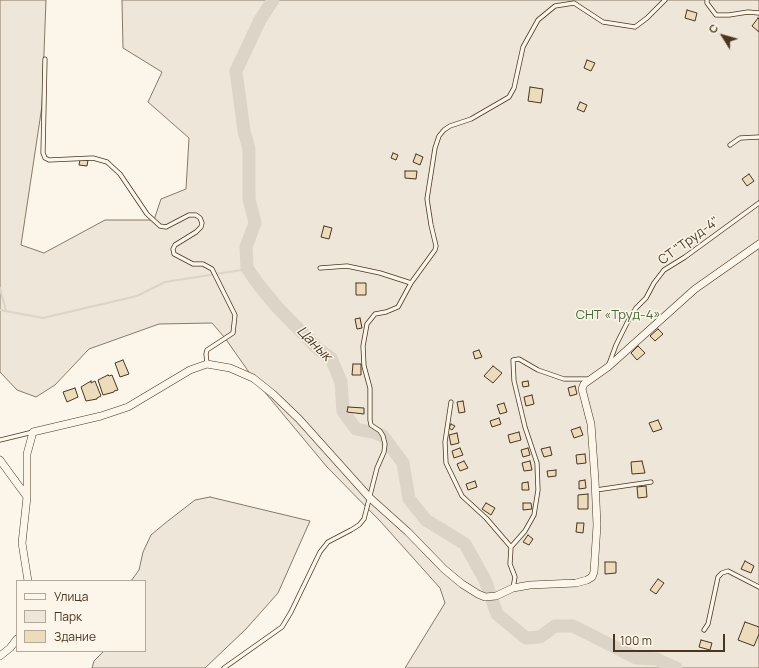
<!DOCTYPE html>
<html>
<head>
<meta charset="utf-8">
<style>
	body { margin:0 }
	#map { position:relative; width:759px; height:668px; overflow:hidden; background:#fbf6e9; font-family:Manrope,sans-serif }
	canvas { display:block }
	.legend { position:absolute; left:16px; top:580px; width:130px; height:72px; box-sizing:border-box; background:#fbf6e9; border:1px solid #b4a999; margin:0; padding:5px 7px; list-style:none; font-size:12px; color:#4a3520 }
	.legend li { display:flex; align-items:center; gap:8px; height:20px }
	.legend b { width:20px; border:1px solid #b4a999 }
	.north { position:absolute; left:703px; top:16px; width:40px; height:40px; -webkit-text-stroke:3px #fbf6e9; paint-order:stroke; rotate:307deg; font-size:11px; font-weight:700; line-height:16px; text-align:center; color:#4a3520 }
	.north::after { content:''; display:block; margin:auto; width:14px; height:18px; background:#4a3520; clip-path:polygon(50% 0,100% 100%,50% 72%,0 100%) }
	.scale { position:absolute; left:613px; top:634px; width:112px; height:18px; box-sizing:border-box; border:2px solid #4a3520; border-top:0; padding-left:5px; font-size:12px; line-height:14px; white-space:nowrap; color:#4a3520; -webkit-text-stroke:3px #fbf6e9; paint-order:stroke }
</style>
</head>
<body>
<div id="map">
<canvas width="759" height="668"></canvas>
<ul class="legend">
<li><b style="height:5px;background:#fbf6e9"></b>Улица</li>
<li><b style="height:11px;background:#ede6d9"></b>Парк</li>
<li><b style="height:11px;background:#ecdcbc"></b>Здание</li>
</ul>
<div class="north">С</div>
<div class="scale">100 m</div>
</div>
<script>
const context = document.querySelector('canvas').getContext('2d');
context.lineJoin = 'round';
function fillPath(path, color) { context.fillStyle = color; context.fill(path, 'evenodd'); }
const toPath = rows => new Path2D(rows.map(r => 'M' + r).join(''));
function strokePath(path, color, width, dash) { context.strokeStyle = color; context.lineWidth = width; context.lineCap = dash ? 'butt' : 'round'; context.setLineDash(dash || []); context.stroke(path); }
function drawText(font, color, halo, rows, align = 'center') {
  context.font = font + ' Manrope,sans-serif'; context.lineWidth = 3; context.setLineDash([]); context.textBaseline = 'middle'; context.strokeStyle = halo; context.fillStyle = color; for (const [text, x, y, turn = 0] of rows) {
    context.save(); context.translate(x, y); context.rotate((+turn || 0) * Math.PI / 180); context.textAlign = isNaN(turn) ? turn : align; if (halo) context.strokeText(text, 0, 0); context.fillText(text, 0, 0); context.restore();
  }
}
const green = toPath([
	[0,0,46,0,42,106,21,245,44,253,105,220,154,220,161,199,186,189,189,138,148,102,162,72,123,48,122,0,759,0,759,668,405,668,445,603,440,588,380,521,327,467,253,378,225,338,212,323,159,324,89,349,55,385,36,397,17,390,0,372,0,0],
	[210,497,310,521,278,593,246,629,205,668,92,668,94,661,104,651,145,651,145,581,131,581,139,570,143,552,151,535,164,524,195,500,210,497]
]);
fillPath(green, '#ede6d9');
strokePath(green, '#887966', 1);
strokePath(toPath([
	[0,288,6,311],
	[0,310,43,318,137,296,165,282,248,269]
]), '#dcd4c6', 2);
strokePath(toPath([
	[273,0,260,20,236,71,244,131,249,149,249,199,255,223,246,247,247,268,258,284,277,307,318,349,331,358,341,382,343,411,356,429,376,433,383,436,403,463,409,499,426,520,465,544,485,580,497,614,526,638,540,637,555,626,573,626,636,658,656,659,676,668]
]), '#dcd4c6', 13);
const building = toPath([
	[687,10,697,13,695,21,685,18,687,10],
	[758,18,759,19,759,32,752,26,758,18],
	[587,60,595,63,591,71,584,68,587,60],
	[530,87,543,89,541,103,528,101,530,87],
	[580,102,587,105,584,112,577,109,580,102],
	[393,153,398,155,396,160,391,158,393,153],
	[416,154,423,157,420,165,413,162,416,154],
	[80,160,88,160,87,166,79,165,80,160],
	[405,171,417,171,416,179,405,178,405,171],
	[749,174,754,181,747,186,742,179,749,174],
	[324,226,332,228,329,239,321,237,324,226],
	[356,283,366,283,366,295,356,295,356,283],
	[360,318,362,328,357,329,355,319,360,318],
	[658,329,663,334,655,341,650,336,658,329],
	[638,346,645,353,637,360,631,353,638,346],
	[479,350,482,357,475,359,473,352,479,350],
	[123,360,129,374,120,377,115,363,123,360],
	[353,364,361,364,361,375,352,375,353,364],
	[493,366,502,373,493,383,484,376,493,366],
	[108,375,109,376,112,375,118,390,114,391,114,392,103,395,98,380,108,375],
	[91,381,91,383,95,381,101,396,97,398,97,399,86,401,81,387,91,381],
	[528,381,529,386,523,387,522,382,528,381],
	[575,386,577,394,570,396,568,388,575,386],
	[75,388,78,397,67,402,63,392,75,388],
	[532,395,534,404,526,406,524,397,532,395],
	[463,401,465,412,459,413,457,402,463,401],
	[504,403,507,412,500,414,497,405,504,403],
	[348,407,364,408,364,414,347,412,348,407],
	[499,418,501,424,492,427,490,421,499,418],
	[658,420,662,429,653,432,649,423,658,420],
	[451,424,455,426,452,430,449,428,451,424],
	[580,427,583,435,574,438,571,430,580,427],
	[519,432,521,440,510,443,508,435,519,432],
	[457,433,459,443,451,445,449,435,457,433],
	[550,447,552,455,544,457,541,449,550,447],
	[460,448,463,455,454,458,452,451,460,448],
	[528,448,530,455,523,457,521,450,528,448],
	[585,454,586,463,577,464,576,455,585,454],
	[464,461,468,468,460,471,457,464,464,461],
	[530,461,532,470,524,471,522,463,530,461],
	[642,461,645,473,632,474,631,462,642,461],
	[556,470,556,476,548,477,547,471,556,470],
	[585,480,586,488,579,489,579,481,585,480],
	[475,481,477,487,468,490,466,484,475,481],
	[528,482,529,490,522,490,522,483,528,482],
	[646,486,647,497,638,498,637,487,646,486],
	[588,494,588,509,578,509,578,495,588,494],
	[486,503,495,508,491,515,482,509,486,503],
	[523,503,531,503,532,509,523,510,523,503],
	[577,523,584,523,583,533,576,532,577,523],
	[528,535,533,539,529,545,523,542,528,535],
	[745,561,754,566,751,573,741,569,745,561],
	[605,562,616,562,616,573,605,574,605,562],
	[658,579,664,583,656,594,650,590,658,579],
	[745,622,759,627,759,634,754,646,738,640,745,622],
	[701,640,712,643,710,650,699,647,701,640]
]);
fillPath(building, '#ecdcbc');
strokePath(building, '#4a3520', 1);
const service = toPath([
	[707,0,707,3,716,15,729,15,748,12,759,13],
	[45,59,43,153,45,158,49,160,93,158,107,162,120,174,147,214,160,226,166,227,189,215,196,215,200,218,202,223,201,227,196,232,175,245,173,249,174,254,193,264,203,264,212,269,235,315,233,333,207,350,206,354,207,364],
	[730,145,740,138,759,137],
	[320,268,347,266,380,273,411,283],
	[609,364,616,345,627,323,636,308,646,298,654,283,664,270,685,257,759,203],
	[451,402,445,442,446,463,462,496,486,518,511,547],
	[0,440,33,432],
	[596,490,651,482],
	[513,588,515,577,510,564,511,547,525,531,534,515,538,490,537,463,525,427,514,381,513,360,519,359,538,370,564,379,588,379],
	[704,630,708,624,718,577,722,573,728,571,759,587],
	[224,668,282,627,291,612,320,552,328,542,351,530,359,525,364,519,377,468,384,452,385,444,383,436,380,431,371,425,370,420,370,388,364,366,363,346,367,324,375,314,386,312,398,307,411,283,435,250,436,246,431,225,427,199,435,148,439,136,444,130,450,126,471,119,509,97,514,88,523,47,538,20,555,6,574,3,603,22,635,27,647,18,665,0]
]);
const minor = toPath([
	[0,460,27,497,22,543,28,581],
	[27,497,27,454,33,432,101,416,128,407,190,370,207,364,230,368,253,378,273,394,299,419,369,497,408,532,444,569,462,584,478,594,485,597,496,596,513,588,530,585,576,583,587,580,592,577,594,572,597,525,595,480,591,424,582,389,584,384,608,367,695,289,759,244],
	[0,656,10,648,17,639]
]);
strokePath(service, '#4a3520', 5);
strokePath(minor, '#4a3520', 8);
strokePath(service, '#fbf6e9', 3.5);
strokePath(minor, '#fbf6e9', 7);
drawText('13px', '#4a3520', '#fbf6e9', [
	["СТ \"Труд-4\"",689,241,-36]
]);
drawText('13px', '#436837', '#fbf6e9', [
	["СНТ «Труд-4»",618,315]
]);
drawText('italic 14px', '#4a3520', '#fbf6e9', [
	["Цанык",314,344,45]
]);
</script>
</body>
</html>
